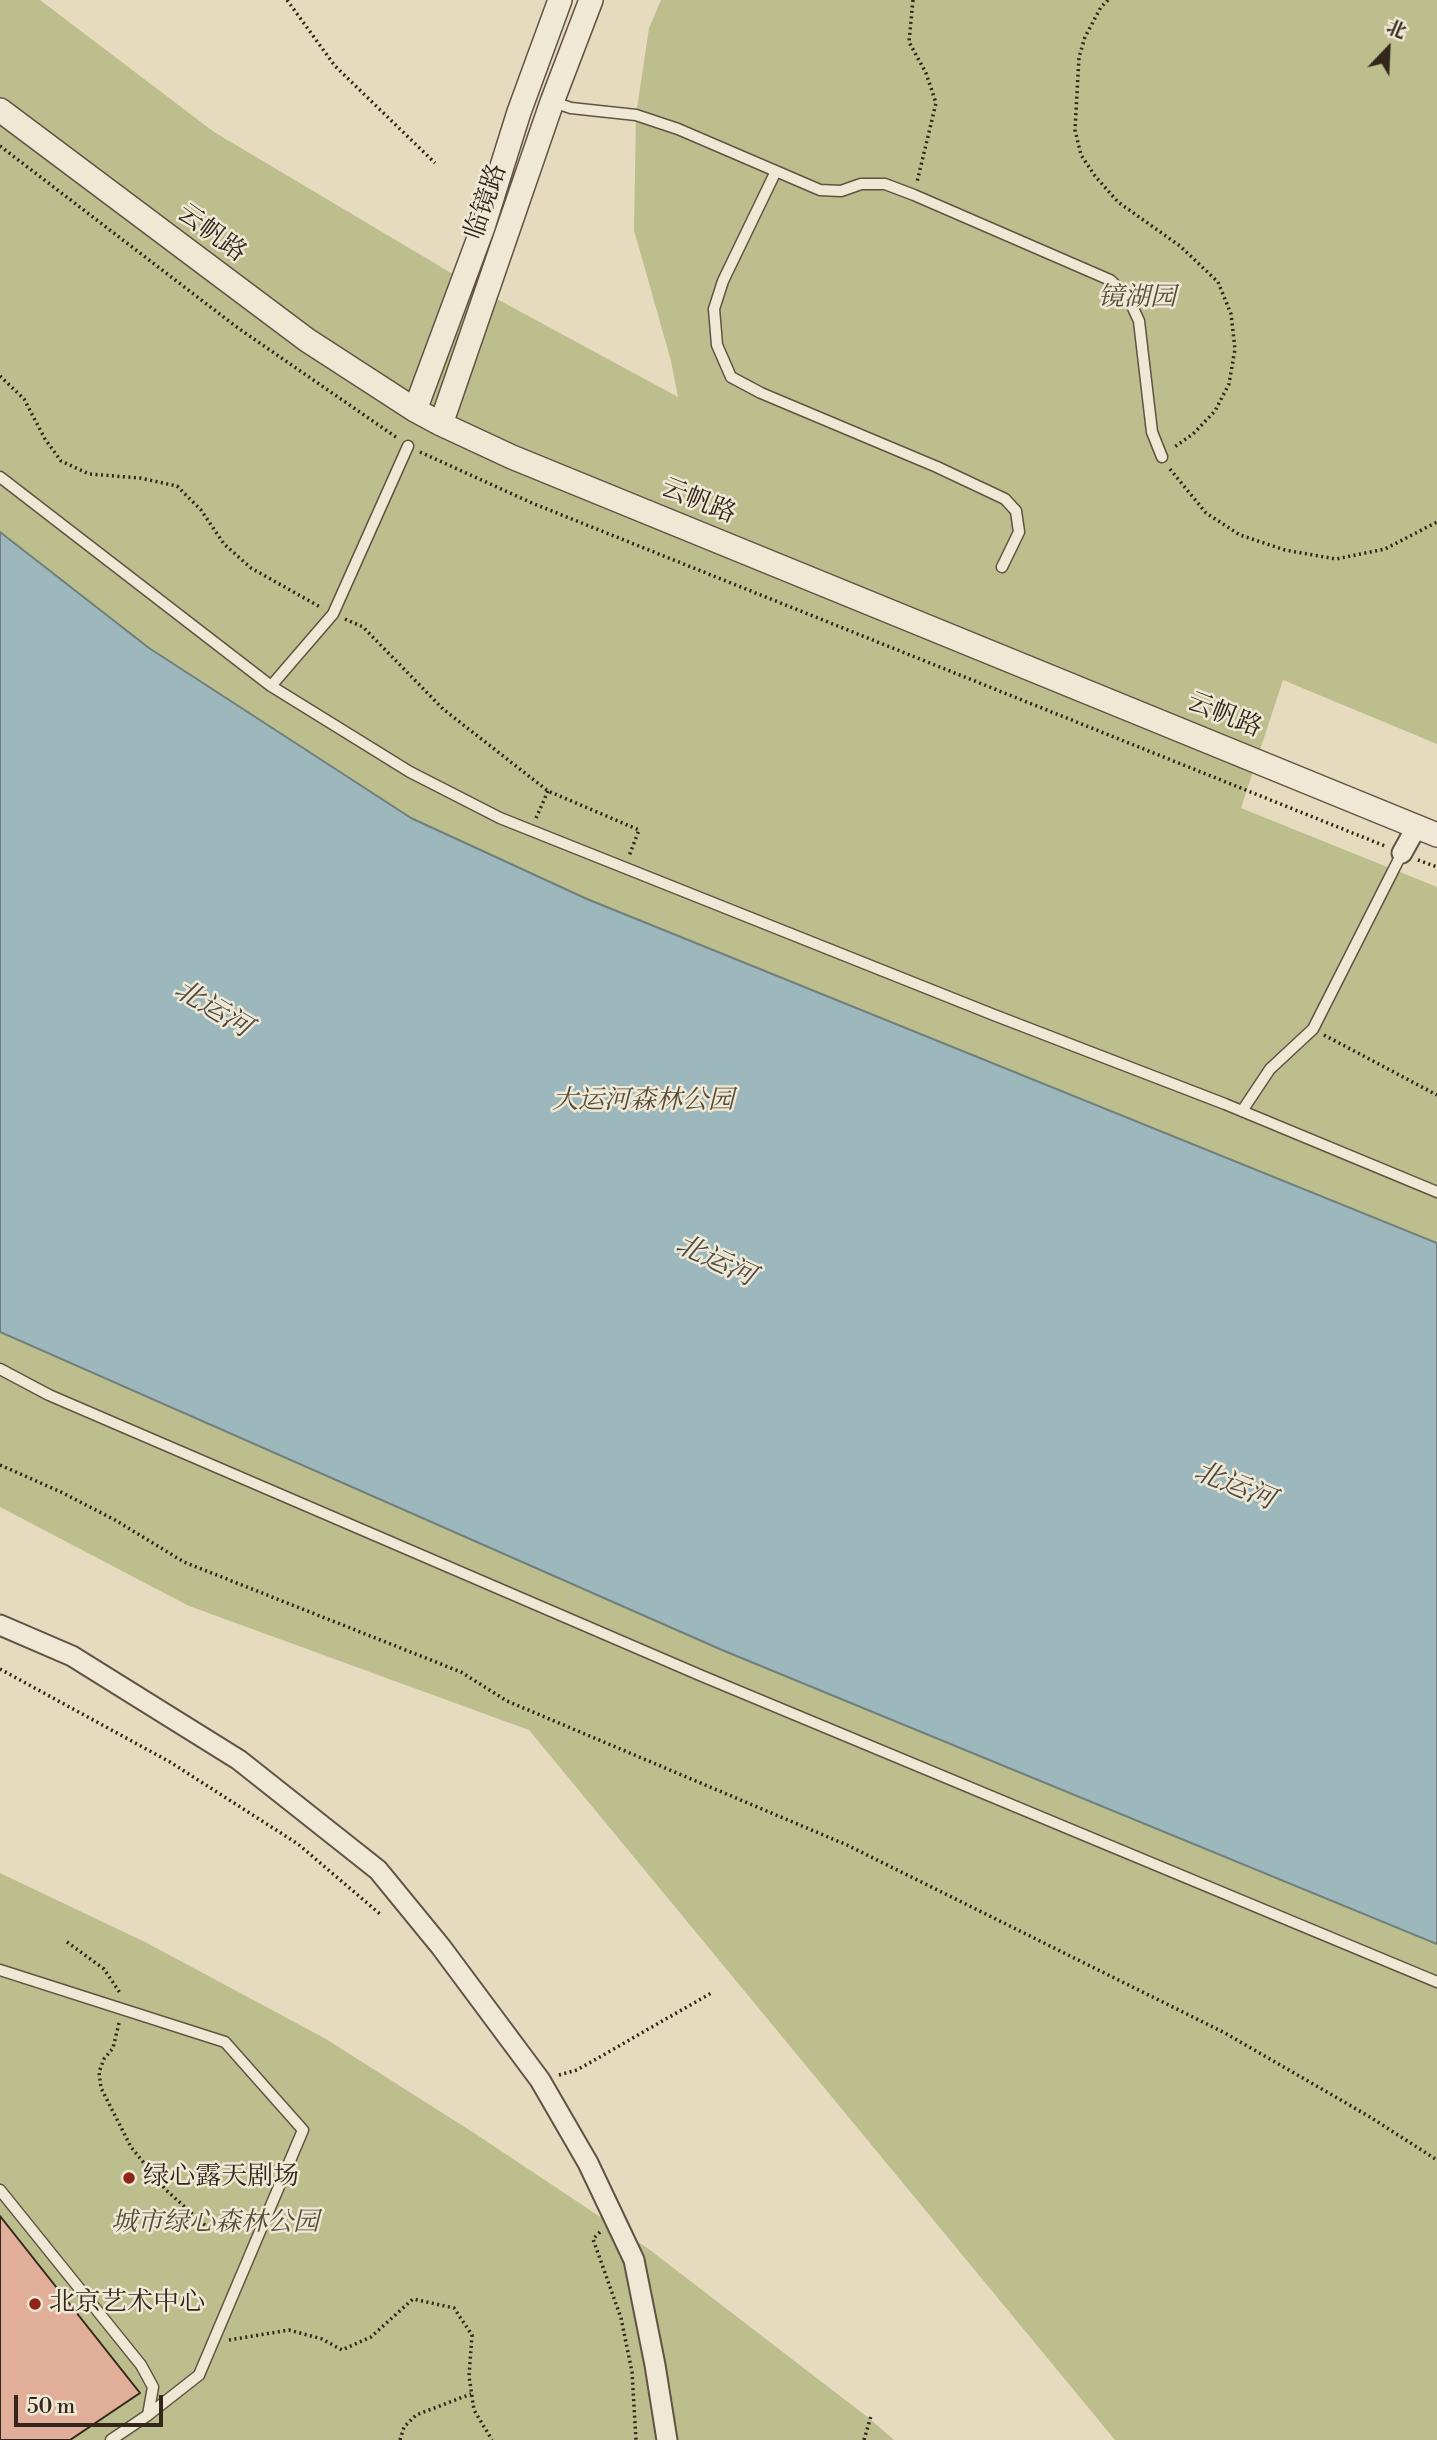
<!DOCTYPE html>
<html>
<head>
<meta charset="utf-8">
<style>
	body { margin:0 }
	#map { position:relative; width:1437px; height:2440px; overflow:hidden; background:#e6dbbf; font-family:"Libre Bodoni","Noto Serif SC",serif }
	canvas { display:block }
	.north { position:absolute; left:1353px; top:14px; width:70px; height:70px; -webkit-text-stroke:5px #efe8d5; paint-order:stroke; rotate:23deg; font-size:19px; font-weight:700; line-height:28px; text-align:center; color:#34261a }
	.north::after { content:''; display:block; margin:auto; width:24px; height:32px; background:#34261a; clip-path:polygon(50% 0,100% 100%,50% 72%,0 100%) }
	.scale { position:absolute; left:14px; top:2395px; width:149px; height:32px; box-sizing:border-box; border:4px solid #34261a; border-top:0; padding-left:9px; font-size:21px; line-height:24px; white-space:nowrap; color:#34261a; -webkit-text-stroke:5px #efe8d5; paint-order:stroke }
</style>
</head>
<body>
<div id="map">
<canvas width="1437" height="2440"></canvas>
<div class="north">北</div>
<div class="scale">50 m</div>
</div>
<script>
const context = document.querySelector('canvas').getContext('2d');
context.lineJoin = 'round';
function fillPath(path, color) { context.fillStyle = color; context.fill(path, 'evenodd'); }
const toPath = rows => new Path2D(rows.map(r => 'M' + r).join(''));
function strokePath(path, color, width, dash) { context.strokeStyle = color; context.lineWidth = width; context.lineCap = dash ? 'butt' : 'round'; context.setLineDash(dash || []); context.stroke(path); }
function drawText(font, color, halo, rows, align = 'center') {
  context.font = font + ' "Libre Bodoni","Noto Serif SC",serif'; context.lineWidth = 5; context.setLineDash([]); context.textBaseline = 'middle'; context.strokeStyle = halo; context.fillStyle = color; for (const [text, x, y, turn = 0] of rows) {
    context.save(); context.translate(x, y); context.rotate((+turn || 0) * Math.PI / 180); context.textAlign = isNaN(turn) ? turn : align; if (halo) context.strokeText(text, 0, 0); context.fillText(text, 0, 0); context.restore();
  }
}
fillPath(toPath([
	[0,0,40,0,214,132,473,286,678,397,671,361,634,230,636,115,649,28,661,0,1437,0,1437,744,1283,680,1241,808,1437,887,1437,2440,1115,2440,529,1730,189,1606,0,1507],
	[0,1873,147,1943,326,2039,474,2133,650,2250,870,2419,894,2440,0,2440]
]), '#bcbe8d');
const water = toPath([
	[0,532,149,648,411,818,587,899,1437,1243,1437,1944,722,1650,0,1332,0,532]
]);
fillPath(water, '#9cb8bd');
strokePath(water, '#727e7c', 2);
const building = toPath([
	[0,2216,140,2393,70,2440,0,2440,0,2216]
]);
fillPath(building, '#e1ae99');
strokePath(building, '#34261a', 2);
const service = toPath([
	[553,102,571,108,636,115,678,129,820,190,841,191,861,184,885,184,914,195,1110,280,1128,297,1139,321,1152,432,1162,457],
	[776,171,723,281,714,309,717,345,731,377,761,393,937,467,1005,499,1016,511,1019,532,1002,567],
	[0,477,271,686,410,772,500,818,994,1015,1225,1104,1437,1192],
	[271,686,333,614,408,446],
	[1242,1111,1270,1069,1313,1029,1402,853],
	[0,1369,49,1395,702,1676,1437,1982],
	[0,1970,225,2042,303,2130,199,2375,148,2415],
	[0,2190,141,2365,153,2387,148,2415,111,2440]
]);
const minor = toPath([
	[1402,853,1417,826],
	[0,1625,72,1656,239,1760,378,1870,441,1947,540,2080,588,2163,634,2260,655,2365,667,2440]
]);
const tertiary = toPath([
	[0,110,307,340,415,410,441,424,512,457,1437,835],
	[415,410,483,227,519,112,560,0],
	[441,424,552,102,591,0]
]);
strokePath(service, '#605343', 13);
strokePath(minor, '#605343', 23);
strokePath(tertiary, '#605343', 26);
strokePath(toPath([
	[287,0,335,66,435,163],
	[913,0,909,42,926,73,936,103,917,182],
	[1108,0,1101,7,1085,37,1079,57,1075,130,1081,155,1095,176,1118,202,1180,246,1218,282,1231,314,1235,349,1229,384,1215,411,1193,434,1173,448],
	[0,146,238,328,396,437],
	[0,376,24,399,45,439,61,461,89,474,140,478,177,486,201,510,224,544,251,568,322,608],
	[420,452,532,503,1385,846],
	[1170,469,1206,513,1240,535,1285,550,1336,559,1385,549,1437,522],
	[345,619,363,627,443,709,548,791,639,830,629,856],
	[536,818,548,791],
	[1418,860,1437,867],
	[1324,1035,1437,1095],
	[0,1465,61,1492,115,1520,184,1562,461,1672,507,1701,847,1845,1225,2033,1370,2117,1437,2160],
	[0,1669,170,1762,298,1844,380,1914],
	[67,1942,104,1969,120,1993],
	[119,2023,113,2048,104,2059,99,2072,101,2088,131,2147,166,2190,207,2227],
	[559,2075,577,2070,713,1992],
	[600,2232,593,2239,621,2318,632,2372,636,2440],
	[229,2340,289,2330,322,2339,342,2350,371,2337,413,2299,454,2308,472,2335,469,2376,474,2410,492,2440],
	[400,2440,404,2427,416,2415,471,2394],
	[864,2440,871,2416]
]), '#34261a', 3.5, [2, 3.5]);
strokePath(service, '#efe8d5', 10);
strokePath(minor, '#efe8d5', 19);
strokePath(tertiary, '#efe8d5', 23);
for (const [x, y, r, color] of [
	[129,2178,7,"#8f2418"],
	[35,2304,7,"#8f2418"]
]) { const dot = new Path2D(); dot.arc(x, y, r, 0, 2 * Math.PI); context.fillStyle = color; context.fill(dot); strokePath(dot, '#efe8d5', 2.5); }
drawText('26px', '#34261a', '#efe8d5', [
	["临镜路",487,202,-71],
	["云帆路",211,234,36],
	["云帆路",698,502,22],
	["云帆路",1224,716,22]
]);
drawText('italic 26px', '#564c37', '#efe8d5', [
	["镜湖园",1137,299],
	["大运河森林公园",643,1102],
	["城市绿心森林公园",215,2224]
]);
drawText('26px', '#34261a', '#efe8d5', [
	["绿心露天剧场",143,2178],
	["北京艺术中心",49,2304]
], 'left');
drawText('italic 28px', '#4e4a43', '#efe8d5', [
	["北运河",212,1010,31],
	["北运河",715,1262,25],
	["北运河",1234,1487,22]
]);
</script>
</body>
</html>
